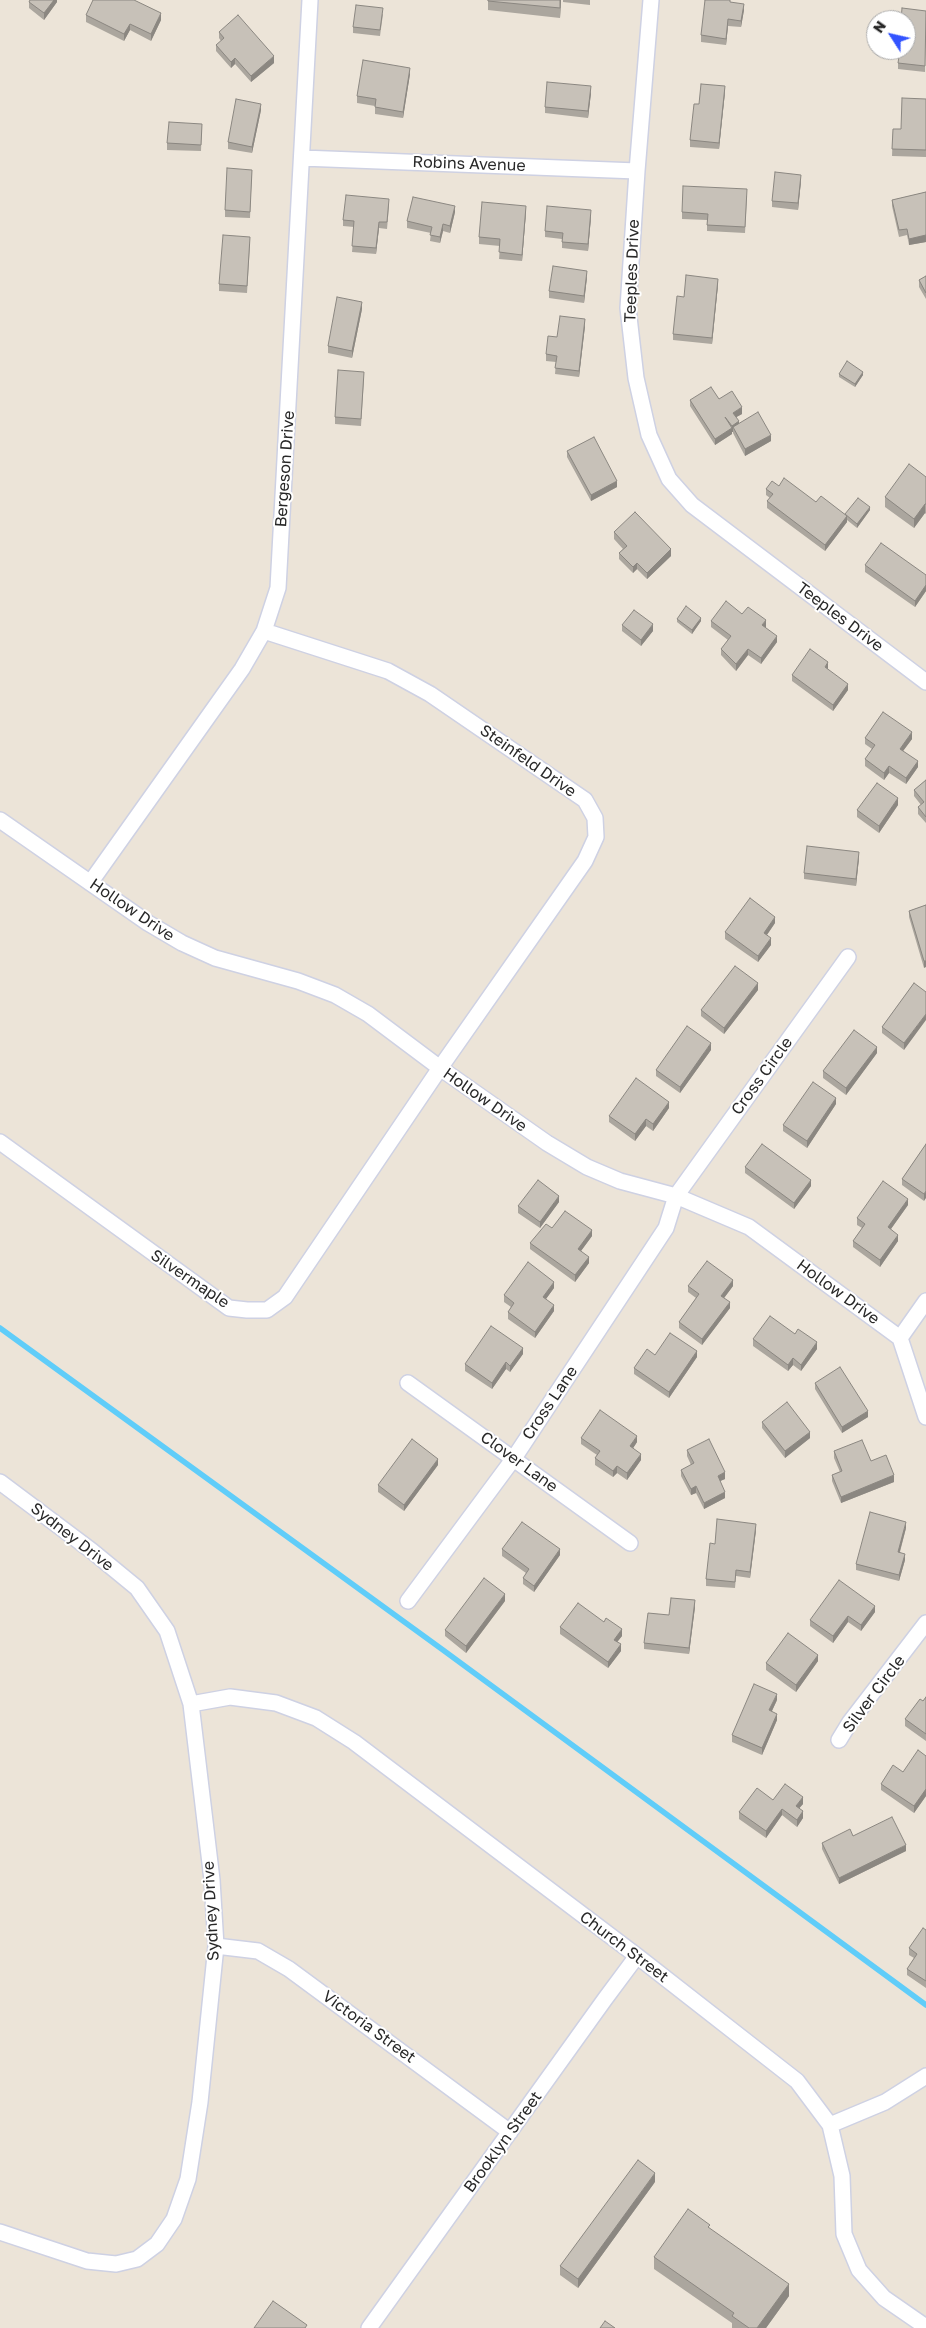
<!DOCTYPE html>
<html>
<head>
<meta charset="utf-8">
<style>
	body { margin:0 }
	#map { position:relative; width:926px; height:2328px; overflow:hidden; background:#ece4d8; font-family:"Golos Text",sans-serif }
	canvas { display:block }
	.north { position:absolute; left:866px; top:10px; width:50px; height:50px; box-sizing:border-box; background:#fff; border:1px solid #a9a9a9; border-radius:50%; rotate:305deg; font-size:14px; font-weight:700; line-height:20px; text-align:center; color:#282828 }
	.north::after { content:''; display:block; margin:auto; width:18px; height:22px; background:#3354ff; clip-path:polygon(50% 0,100% 100%,50% 72%,0 100%) }
</style>
</head>
<body>
<div id="map">
<canvas width="926" height="2328"></canvas>
<div class="north">N</div>
</div>
<script>
const context = document.querySelector('canvas').getContext('2d');
context.lineJoin = 'round';
const toPath = rows => new Path2D(rows.map(r => 'M' + r).join(''));
function strokePath(path, color, width, dash) { context.strokeStyle = color; context.lineWidth = width; context.lineCap = dash ? 'butt' : 'round'; context.setLineDash(dash || []); context.stroke(path); }
function fillPath(path, color) { context.fillStyle = color; context.fill(path, 'evenodd'); }
function drawText(font, color, halo, rows, align = 'center') {
  context.font = font + ' "Golos Text",sans-serif'; context.lineWidth = 4; context.setLineDash([]); context.textBaseline = 'middle'; context.strokeStyle = halo; context.fillStyle = color; for (const [text, x, y, turn = 0] of rows) {
    context.save(); context.translate(x, y); context.rotate((+turn || 0) * Math.PI / 180); context.textAlign = isNaN(turn) ? turn : align; if (halo) context.strokeText(text, 0, 0); context.fillText(text, 0, 0); context.restore();
  }
}
strokePath(toPath([
	[0,1328,443,1650,926,2005]
]), '#60cdf9', 5.5);
const minor = toPath([
	[651,0,637,171,628,308,636,378,649,435,669,479,692,505,926,682],
	[302,158,637,171],
	[0,820,148,923,182,943,215,958,298,981,335,995,368,1014,440,1068,547,1143,587,1167,620,1181,676,1196,749,1227,900,1338,926,1417],
	[90,883,242,669,264,631,278,588,310,0],
	[0,1142,229,1308,247,1310,267,1310,285,1297,440,1068,585,861,596,837,595,818,585,800,430,694,388,671,264,631],
	[900,1338,926,1301],
	[408,1383,630,1543],
	[0,1482,92,1551,137,1588,167,1631,191,1704,212,1880,216,1946,200,2102,188,2179,174,2219,157,2244,137,2259,116,2264,87,2261,0,2232],
	[408,1601,514,1458,666,1228,676,1196,848,957],
	[191,1704,230,1697,276,1703,316,1718,354,1742,637,1956,797,2081,830,2125,842,2176,844,2234,859,2270,884,2298,926,2327],
	[839,1740,850,1722,926,1623],
	[216,1946,258,1951,289,1969,510,2132],
	[830,2125,885,2102,926,2076],
	[369,2328,605,1999,637,1956]
]);
strokePath(minor, '#ced1e3', 18);
strokePath(minor, '#fff', 15);
fillPath(toPath([
	[57,0,57,2,44,20,29,8,29,2],
	[488,0,561,0,560,18,488,10],
	[563,0,590,0,590,5,563,2],
	[731,2,744,10,741,27,728,26,726,45,701,42,701,35],
	[926,11,925,72,898,69,898,63],
	[383,14,380,36,353,33,353,27],
	[86,15,161,20,151,41,130,30,124,41,86,22],
	[219,32,274,63,251,82,235,64,231,68,216,51,216,45,221,41,219,38],
	[410,74,403,118,375,114,375,106,357,103,357,96],
	[725,92,719,149,690,147,690,140,699,104],
	[591,93,588,118,545,113,545,107],
	[926,99,926,157,892,156,893,129,901,129],
	[261,110,252,153,228,149,228,142],
	[202,124,201,151,167,150,167,143],
	[252,170,250,218,225,217,225,210],
	[801,181,798,210,772,207,772,201],
	[926,192,926,242,909,245,907,235,899,237,892,206,892,200],
	[747,196,745,233,707,231,707,220,682,219,682,212],
	[389,206,387,229,379,228,376,254,352,252,354,227,343,226,343,220],
	[455,212,450,233,443,231,440,243,430,241,431,233,407,228,407,221],
	[526,212,522,261,499,259,500,246,479,244,479,237],
	[591,217,588,251,562,248,562,239,545,237,545,231],
	[250,244,247,293,219,291,219,284],
	[926,276,926,299,919,287,919,280],
	[587,277,584,303,549,298,549,291],
	[718,285,712,344,673,340,673,334,684,297],
	[362,309,352,358,328,353,328,346],
	[585,326,579,377,555,374,556,362,546,361,546,354,557,337],
	[839,374,863,375,855,387,839,377],
	[364,378,361,426,335,424,335,417],
	[719,399,742,414,736,417,739,423,771,441,745,456,733,433,733,432,732,432,732,434,715,445,690,406,690,400],
	[567,451,617,487,591,501,567,457],
	[926,477,926,514,925,513,914,528,885,507,885,497],
	[779,486,845,514,870,510,857,528,847,520,847,522,825,551,767,508,767,501,770,498,766,495,766,489],
	[614,532,671,556,647,579,637,569,633,573,619,559,619,553,623,549,614,539],
	[865,565,926,575,926,591,915,607,865,572],
	[742,614,766,627,765,627,777,642,761,664,748,655,736,671,721,655,721,649,728,640,711,627,711,621],
	[677,619,701,621,692,634,677,622],
	[622,625,653,631,641,646,622,631],
	[828,669,848,690,833,711,792,681,792,675],
	[865,738,912,739,903,751,918,767,906,784,889,773,884,780,865,766,865,759,872,749,865,744],
	[926,780,926,823,918,814,918,807,921,805,914,796,914,790],
	[898,805,879,833,857,817,857,810],
	[859,858,856,886,804,879,804,873],
	[926,905,924,968,909,917,909,911],
	[775,923,767,935,771,945,758,962,725,939,725,932],
	[914,983,904,1050,882,1033,882,1027],
	[758,990,724,1034,701,1016,701,1010],
	[711,1050,680,1093,656,1076,656,1070],
	[877,1053,846,1095,823,1078,823,1071],
	[836,1104,807,1148,783,1131,783,1125],
	[669,1108,653,1131,646,1126,635,1141,609,1122,609,1116],
	[926,1144,924,1201,902,1185,902,1179],
	[745,1167,811,1186,794,1209,745,1173],
	[559,1202,540,1228,518,1213,518,1206],
	[908,1205,891,1229,898,1241,880,1267,853,1247,853,1241,862,1228,857,1225,857,1218],
	[552,1228,592,1236,581,1251,589,1263,575,1282,530,1249,530,1243],
	[688,1286,733,1286,724,1298,730,1308,702,1345,679,1328,679,1322,696,1298,688,1292],
	[554,1288,546,1299,554,1311,535,1338,508,1319,508,1312,511,1307,504,1302,504,1295],
	[795,1334,817,1349,801,1371,793,1365,788,1371,753,1346,753,1339],
	[523,1354,510,1372,506,1369,492,1389,465,1371,465,1364],
	[655,1355,697,1357,669,1398,634,1374,634,1368],
	[815,1383,868,1417,842,1433,815,1389],
	[762,1422,810,1438,785,1458,762,1428],
	[581,1438,637,1442,633,1448,641,1460,627,1480,617,1473,613,1477,595,1465,595,1458,597,1455,581,1444],
	[687,1450,725,1479,720,1481,725,1498,704,1509,696,1493,691,1495,681,1476,681,1470,691,1465,687,1456],
	[834,1451,871,1461,894,1482,841,1503,832,1481,832,1475,840,1472,834,1458],
	[438,1465,404,1511,378,1492,378,1485],
	[906,1528,900,1552,905,1560,899,1581,856,1570,856,1564],
	[756,1530,750,1578,736,1576,735,1588,706,1586,706,1579,715,1544],
	[502,1549,560,1555,534,1592,523,1584,523,1578,526,1573,502,1556],
	[505,1601,466,1653,445,1636,445,1630],
	[695,1607,689,1654,644,1649,644,1643,669,1615],
	[875,1612,861,1631,848,1622,833,1643,810,1626,810,1620],
	[604,1622,622,1636,617,1642,621,1651,608,1668,560,1634,560,1627],
	[818,1661,796,1692,766,1670,766,1663],
	[926,1697,926,1741,905,1726,905,1719,923,1701],
	[777,1700,772,1711,777,1720,762,1755,732,1742,732,1735],
	[926,1756,926,1796,914,1813,881,1790,881,1784,903,1772],
	[773,1800,803,1804,799,1808,803,1818,797,1827,782,1815,766,1838,739,1819,739,1812],
	[853,1836,906,1851,839,1884,822,1849,822,1843],
	[926,1930,926,1988,907,1975,907,1969,914,1958,909,1955,909,1948],
	[655,2182,578,2288,560,2275,560,2266],
	[710,2229,789,2296,766,2328,732,2328,732,2323,654,2269,654,2257]
]), '#aba69e');
fillPath(toPath([
	[54,0,57,0,57,2,44,20,44,13],
	[560,0,561,0,560,18],
	[744,4,744,10,741,27,741,21],
	[161,13,161,20,151,41,151,34],
	[728,19,728,26,726,45,726,39],
	[130,24,130,30,124,41,124,34],
	[274,56,274,63,251,82,251,76],
	[235,58,235,64,231,68,231,62],
	[410,68,410,74,403,118,403,112],
	[591,86,591,93,588,118,588,111],
	[725,86,725,92,719,149,719,143],
	[261,104,261,110,252,153,252,147],
	[801,175,801,181,798,210,798,203],
	[455,206,455,212,450,233,450,226],
	[526,206,526,212,522,261,522,255],
	[591,210,591,217,588,251,588,244],
	[379,222,379,228,376,254,376,248],
	[443,224,443,231,440,243,440,237],
	[926,235,926,242,909,245,909,239],
	[587,271,587,277,584,303,584,296],
	[718,279,718,285,712,344,712,338],
	[362,302,362,309,352,358,352,351],
	[585,319,585,326,579,377,579,371],
	[863,372,863,375,855,387,855,384],
	[742,407,742,414,733,419,733,413],
	[739,421,739,428,733,427,733,432,732,432,732,426],
	[732,428,732,434,715,445,715,439],
	[771,435,771,441,745,456,745,449],
	[617,481,617,487,591,501,591,495],
	[925,504,925,513,914,528,914,519],
	[870,507,870,510,857,528,857,524],
	[847,516,847,522,825,551,825,545],
	[671,549,671,556,647,579,647,573],
	[637,563,637,569,633,573,633,567],
	[926,585,926,591,915,607,915,601],
	[701,618,701,621,692,634,692,630],
	[766,620,766,627,762,631,762,625],
	[653,624,653,631,641,646,641,640],
	[777,636,777,642,761,664,761,658],
	[748,649,748,655,736,671,736,664],
	[828,662,828,669,825,673,825,667],
	[848,684,848,690,833,711,833,705],
	[912,732,912,739,900,755,900,749],
	[918,761,918,767,906,784,906,778],
	[889,766,889,773,884,780,884,773],
	[898,798,898,805,879,833,879,826],
	[859,852,859,858,856,886,856,879],
	[775,917,775,923,764,939,764,933],
	[771,938,771,945,758,962,758,956],
	[924,961,926,961,926,967,924,968],
	[758,983,758,990,724,1034,724,1028],
	[926,1014,926,1020,904,1050,904,1043],
	[711,1043,711,1050,680,1093,680,1087],
	[877,1047,877,1053,846,1095,846,1088],
	[836,1098,836,1104,807,1148,807,1141],
	[669,1102,669,1108,653,1131,653,1124],
	[646,1119,646,1126,635,1141,635,1134],
	[811,1180,811,1186,794,1209,794,1203],
	[926,1191,926,1198,924,1201,924,1194],
	[559,1196,559,1202,540,1228,540,1222],
	[908,1199,908,1205,888,1233,888,1227],
	[592,1230,592,1236,578,1255,578,1249],
	[898,1235,898,1241,880,1267,880,1260],
	[589,1257,589,1263,575,1282,575,1275],
	[733,1280,733,1286,721,1302,721,1296],
	[554,1282,554,1288,543,1303,543,1297],
	[730,1302,730,1308,702,1345,702,1339],
	[554,1305,554,1311,535,1338,535,1332],
	[817,1342,817,1349,801,1371,801,1365],
	[523,1348,523,1354,510,1372,510,1366],
	[697,1351,697,1357,669,1398,669,1392],
	[793,1358,793,1365,788,1371,788,1365],
	[506,1362,506,1369,492,1389,492,1383],
	[868,1411,868,1417,842,1433,842,1427],
	[810,1432,810,1438,785,1458,785,1451],
	[637,1436,637,1442,630,1453,630,1446],
	[641,1454,641,1460,627,1480,627,1473],
	[438,1459,438,1465,404,1511,404,1505],
	[617,1466,617,1473,613,1477,613,1471],
	[725,1472,725,1479,718,1482,718,1476],
	[894,1475,894,1482,841,1503,841,1497],
	[696,1486,696,1493,691,1495,691,1489],
	[725,1492,725,1498,704,1509,704,1503],
	[906,1522,906,1528,898,1558,898,1552],
	[756,1524,756,1530,750,1578,750,1572],
	[560,1549,560,1555,534,1592,534,1586],
	[905,1554,905,1560,899,1581,899,1575],
	[505,1594,505,1601,466,1653,466,1646],
	[695,1600,695,1607,689,1654,689,1648],
	[875,1606,875,1612,861,1631,861,1625],
	[848,1616,848,1622,833,1643,833,1636],
	[622,1629,622,1636,614,1646,614,1640],
	[621,1644,621,1651,608,1668,608,1662],
	[818,1655,818,1661,796,1692,796,1685],
	[777,1694,777,1700,769,1717,769,1710],
	[777,1714,777,1720,762,1755,762,1748],
	[926,1789,926,1796,914,1813,914,1806],
	[803,1797,803,1804,796,1812,796,1806],
	[782,1809,782,1815,766,1838,766,1831],
	[803,1811,803,1818,797,1827,797,1820],
	[906,1845,906,1851,839,1884,839,1878],
	[655,2173,655,2182,578,2288,578,2279],
	[789,2284,789,2296,766,2328,757,2328]
]), '#8b8781');
const building = toPath([
	[30,0,54,0,44,13,29,2,30,0],
	[93,0,134,0,161,13,151,34,130,24,124,34,86,15,93,0],
	[488,0,560,0,560,8,488,1,488,0],
	[705,0,730,0,730,2,744,4,741,21,728,19,726,39,701,35,705,0],
	[356,5,383,8,380,30,353,27,356,5],
	[902,8,926,11,925,66,898,63,900,50,906,50,906,20,901,20,902,8],
	[238,15,274,56,251,76,235,58,231,62,216,45,224,38,219,32,238,15],
	[363,60,410,68,403,112,375,107,376,99,357,96,363,60],
	[547,82,591,86,588,111,545,107,547,82],
	[701,84,725,86,719,143,690,140,694,104,699,104,701,84],
	[902,98,926,99,926,150,892,149,893,129,901,129,902,98],
	[236,99,261,104,252,147,228,142,236,99],
	[169,122,202,124,201,145,167,143,169,122],
	[227,168,252,170,250,212,225,210,227,168],
	[775,172,801,175,798,203,772,201,775,172],
	[683,186,747,189,745,227,707,225,708,214,682,212,683,186],
	[926,192,926,235,909,239,907,229,899,230,892,200,926,192],
	[346,195,389,199,387,222,379,222,376,248,352,246,354,221,343,220,346,195],
	[413,197,455,206,450,226,443,224,440,237,430,235,432,227,407,221,413,197],
	[482,202,526,206,522,255,499,252,500,239,479,237,482,202],
	[547,206,591,210,588,244,562,242,563,233,545,231,547,206],
	[223,235,250,237,247,286,219,284,223,235],
	[553,266,587,271,584,296,549,291,553,266],
	[686,275,718,279,712,338,673,334,677,296,684,297,686,275],
	[926,276,926,293,919,280,926,276],
	[337,297,362,302,352,351,328,346,337,297],
	[560,316,585,319,579,371,555,368,557,356,546,354,548,336,557,337,560,316],
	[847,361,863,372,855,384,839,374,847,361],
	[338,370,364,372,361,419,335,417,338,370],
	[711,387,719,399,732,391,742,407,733,413,739,421,732,426,725,417,732,428,715,439,690,400,711,387],
	[758,412,771,435,745,449,733,427,758,412],
	[594,437,617,481,591,495,567,451,594,437],
	[909,464,926,477,926,504,925,504,914,519,885,497,909,464],
	[784,478,816,502,821,496,847,516,825,545,767,501,773,494,766,489,772,481,779,486,784,478],
	[858,498,870,507,857,524,845,514,858,498],
	[635,512,671,549,647,573,637,563,633,567,619,553,627,546,614,532,635,512],
	[881,543,926,575,926,585,915,601,865,565,881,543],
	[726,601,742,614,748,607,766,620,762,625,777,636,761,658,748,649,736,664,721,649,731,636,711,621,726,601],
	[686,606,701,618,692,630,677,619,686,606],
	[634,610,653,624,641,640,622,625,634,610],
	[810,649,828,662,825,667,848,684,833,705,792,675,810,649],
	[883,712,912,732,900,749,918,761,906,778,889,766,884,773,865,759,875,745,865,738,883,712],
	[926,780,926,817,918,807,924,802,914,790,926,780],
	[877,783,898,798,879,826,857,810,877,783],
	[807,846,859,852,856,879,804,873,807,846],
	[750,898,775,917,764,933,771,938,758,956,725,932,750,898],
	[926,905,926,961,924,961,909,911,926,905],
	[735,966,758,983,724,1028,701,1010,735,966],
	[914,983,926,992,926,1014,904,1043,882,1027,914,983],
	[687,1026,711,1043,680,1087,656,1070,687,1026],
	[854,1030,877,1047,846,1088,823,1071,854,1030],
	[636,1078,669,1102,653,1124,646,1119,635,1134,609,1116,636,1078],
	[813,1082,836,1098,807,1141,783,1125,813,1082],
	[762,1144,811,1180,794,1203,745,1167,762,1144],
	[926,1144,926,1191,924,1194,902,1179,926,1144],
	[538,1180,559,1196,540,1222,518,1206,538,1180],
	[883,1181,908,1199,888,1227,898,1235,880,1260,853,1241,865,1224,857,1218,883,1181],
	[565,1211,592,1230,578,1249,589,1257,575,1275,530,1243,546,1224,552,1228,565,1211],
	[707,1261,733,1280,721,1296,730,1302,702,1339,679,1322,699,1294,688,1286,707,1261],
	[528,1262,554,1282,543,1297,554,1305,535,1332,508,1312,514,1303,504,1295,528,1262],
	[770,1316,795,1334,798,1329,817,1342,801,1365,793,1358,788,1365,753,1339,770,1316],
	[491,1326,523,1348,510,1366,506,1362,492,1383,465,1364,491,1326],
	[670,1333,697,1351,669,1392,634,1368,647,1349,655,1355,670,1333],
	[840,1367,868,1411,842,1427,815,1383,840,1367],
	[787,1402,810,1432,785,1451,762,1422,787,1402],
	[600,1410,637,1436,630,1446,641,1454,627,1473,617,1466,613,1471,595,1458,600,1451,581,1438,600,1410],
	[412,1439,438,1459,404,1505,378,1485,412,1439],
	[709,1439,725,1472,718,1476,725,1492,704,1503,696,1486,691,1489,681,1470,694,1463,687,1450,709,1439],
	[862,1440,871,1461,886,1455,894,1475,841,1497,832,1475,842,1471,834,1451,862,1440],
	[870,1512,906,1522,898,1552,905,1554,899,1575,856,1564,870,1512],
	[717,1519,756,1524,750,1572,736,1570,735,1582,706,1579,710,1543,715,1544,717,1519],
	[522,1522,560,1549,534,1586,523,1578,529,1569,502,1549,522,1522],
	[484,1578,505,1594,466,1646,445,1630,484,1578],
	[839,1580,875,1606,861,1625,848,1616,833,1636,810,1620,839,1580],
	[671,1598,695,1600,689,1648,644,1643,648,1613,669,1615,671,1598],
	[578,1603,604,1622,606,1618,622,1629,614,1640,621,1644,608,1662,560,1627,578,1603],
	[788,1633,818,1655,796,1685,766,1663,788,1633],
	[754,1684,777,1694,769,1710,777,1714,762,1748,732,1735,754,1684],
	[926,1697,926,1734,905,1719,920,1699,923,1701,926,1697],
	[918,1750,926,1756,926,1789,914,1806,881,1784,893,1765,903,1772,918,1750],
	[785,1784,803,1797,796,1806,803,1811,797,1820,782,1809,766,1831,739,1812,757,1788,773,1800,785,1784],
	[892,1817,906,1845,839,1878,822,1843,850,1829,853,1836,892,1817],
	[923,1928,926,1930,926,1981,907,1969,917,1954,909,1948,923,1928],
	[638,2160,655,2173,578,2279,560,2266,638,2160],
	[688,2209,710,2225,708,2227,789,2284,757,2328,749,2328,732,2316,734,2313,654,2257,688,2209],
	[273,2301,307,2325,305,2328,254,2328,273,2301],
	[605,2321,615,2328,600,2328,605,2321]
]);
fillPath(building, '#c7c1b8');
strokePath(building, '#8b8781', 1);
drawText('16px', '#282828', '#fff', [
	["Robins Avenue",469,164,2],
	["Teeples Drive",632,271,-88],
	["Bergeson Drive",285,469,-86],
	["Teeples Drive",840,617,37],
	["Steinfeld Drive",528,761,35],
	["Hollow Drive",132,910,34],
	["Cross Circle",762,1076,-54],
	["Hollow Drive",485,1100,35],
	["Silvermaple",190,1279,34],
	["Hollow Drive",838,1292,36],
	["Cross Lane",550,1403,-56],
	["Clover Lane",519,1462,36],
	["Sydney Drive",72,1537,38],
	["Silver Circle",874,1694,-53],
	["Sydney Drive",211,1911,-93],
	["Church Street",624,1947,37],
	["Victoria Street",369,2027,36],
	["Brooklyn Street",503,2142,-54]
]);
</script>
</body>
</html>
